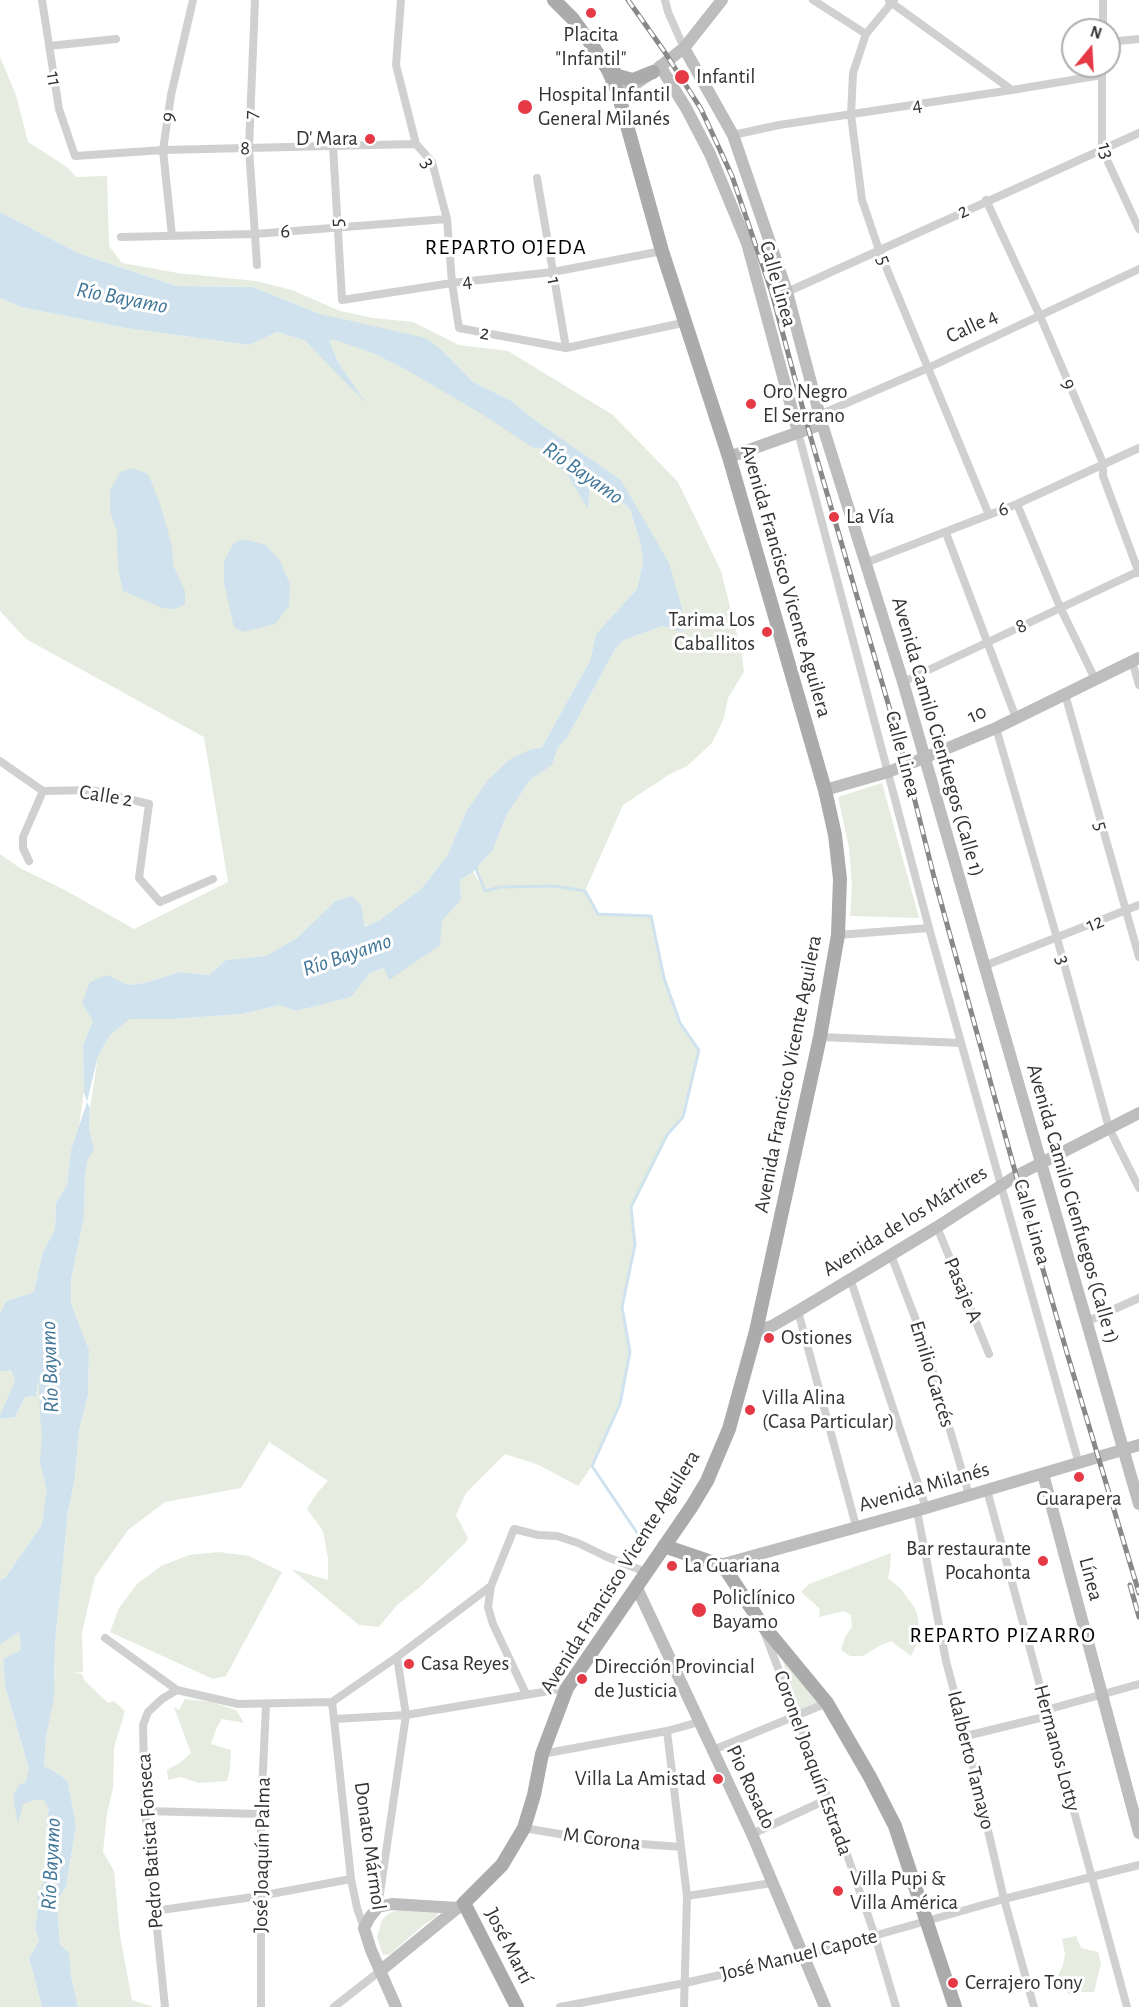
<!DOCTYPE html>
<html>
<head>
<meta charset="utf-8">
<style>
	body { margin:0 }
	#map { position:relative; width:1139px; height:2007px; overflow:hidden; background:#fff; font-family:"Alegreya Sans",sans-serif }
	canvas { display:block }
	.north { position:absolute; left:1061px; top:18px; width:60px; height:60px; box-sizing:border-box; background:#fff; border:2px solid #adadad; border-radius:50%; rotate:18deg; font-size:16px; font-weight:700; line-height:24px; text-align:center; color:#333 }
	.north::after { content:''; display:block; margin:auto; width:21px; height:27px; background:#e63946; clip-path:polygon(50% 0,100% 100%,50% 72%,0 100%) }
</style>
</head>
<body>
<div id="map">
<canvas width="1139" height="2007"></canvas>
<div class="north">N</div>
</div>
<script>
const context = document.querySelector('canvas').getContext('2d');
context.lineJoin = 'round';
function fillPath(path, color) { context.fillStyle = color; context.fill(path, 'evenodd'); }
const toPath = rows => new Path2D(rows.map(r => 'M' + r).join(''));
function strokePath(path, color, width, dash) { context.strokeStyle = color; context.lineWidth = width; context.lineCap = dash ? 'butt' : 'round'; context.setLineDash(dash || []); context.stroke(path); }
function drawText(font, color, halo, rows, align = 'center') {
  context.font = font + ' "Alegreya Sans",sans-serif'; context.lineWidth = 6; context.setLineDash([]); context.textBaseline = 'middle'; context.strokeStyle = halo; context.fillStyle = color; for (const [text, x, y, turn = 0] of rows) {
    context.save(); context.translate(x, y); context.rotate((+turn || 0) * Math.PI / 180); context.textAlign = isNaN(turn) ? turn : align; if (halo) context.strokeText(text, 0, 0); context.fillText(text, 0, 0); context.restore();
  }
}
fillPath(toPath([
	[0,57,16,95,28,142,67,167,76,177,107,176,109,246,122,263,178,273,256,281,292,290,340,311,373,318,413,322,459,345,508,351,613,415,678,482,721,571,742,655,744,672,728,698,724,718,712,743,687,766,670,774,623,805,585,891,598,914,651,916,664,978,680,1023,699,1050,683,1117,667,1135,631,1207,635,1245,622,1307,630,1352,620,1404,592,1466,578,1486,539,1465,505,1454,466,1493,456,1515,468,1538,466,1542,420,1587,397,1605,379,1627,359,1625,291,1569,328,1580,328,1558,323,1531,307,1509,317,1493,328,1481,269,1442,241,1488,165,1502,128,1530,95,1577,82,1632,83,1672,71,1673,82,1674,84,1680,108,1703,114,1701,125,1711,114,1748,113,1788,107,1814,103,1852,114,1871,120,1936,132,2000,154,2007,78,2007,71,1976,69,1954,60,1944,57,1901,66,1887,76,1826,68,1782,62,1776,44,1767,46,1737,55,1673,55,1642,68,1511,75,1478,79,1430,88,1395,89,1350,71,1303,71,1279,84,1217,85,1176,88,1158,94,1150,89,1127,90,1108,98,1056,110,1035,130,1019,173,1019,241,1014,280,1005,296,1011,350,997,370,973,385,968,389,979,461,900,460,880,473,872,483,888,476,869,493,850,506,816,530,780,552,765,558,746,567,738,615,649,624,640,662,626,673,630,644,522,621,480,535,420,510,400,473,382,444,352,356,323,320,314,253,287,176,286,78,253,0,212],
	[0,298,21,307,126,328,249,345,277,332,304,340,363,399,338,362,329,340,369,338,423,360,494,404,567,474,588,508,590,483,611,492,630,509,640,541,643,561,637,589,596,634,590,661,542,747,529,750,466,812,447,856,421,889,380,920,364,927,361,906,352,896,335,901,297,938,266,956,226,960,209,975,180,972,144,983,128,985,107,976,93,1021,83,1045,84,1092,79,1127,71,1150,67,1185,56,1203,55,1229,42,1254,34,1292,6,1301,0,1314,0,854,20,868,65,890,134,929,228,882,204,737,26,639,0,611],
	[882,783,919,918,850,916,852,885,849,848,838,797],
	[48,1356,52,1418,43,1418,47,1491,49,1495,41,1526,5,1578,0,1580,0,1419,15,1417,25,1397,36,1396,41,1358],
	[11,1370,15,1381,0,1415,0,1372],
	[219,1552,249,1556,282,1572,226,1676,213,1679,110,1632,119,1608,137,1584,161,1566,189,1555],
	[891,1553,890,1568,888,1578,901,1589,914,1607,917,1613,921,1636,911,1656,891,1641,879,1646,863,1656,850,1656,841,1650,845,1637,852,1627,851,1615,844,1611,819,1617,820,1609,801,1592,809,1584],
	[19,1632,21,1650,3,1660,5,1686,29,1769,29,1775,17,1813,17,1822,22,1804,35,1800,45,1800,49,1809,47,1819,50,1870,37,1895,38,1907,35,1928,39,1941,29,1958,42,2007,0,2007,0,1645],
	[782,1658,822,1704,799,1713],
	[185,1699,211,1702,236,1710,244,1723,222,1719,217,1727,211,1744,231,1750,230,1769,227,1781,199,1783,181,1777,168,1780,167,1770,181,1762,191,1753,174,1707,179,1710],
	[405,1908,435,1910,438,1913,436,1917,425,1924,390,1954,383,1955,377,1937,382,1920,389,1913],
	[1076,1936,1081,1948,1098,1952,1101,1963,1094,1992,1080,1992,1071,1995,1063,1989,1058,1976,1063,1965,1065,1954,1062,1939]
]), '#e6ecdf');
fillPath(toPath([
	[0,212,78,253,176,286,253,287,320,314,426,338,444,352,473,382,510,400,535,420,621,480,669,563,682,608,682,632,662,626,624,640,615,649,567,738,558,747,552,765,530,780,506,816,493,850,473,872,460,880,461,900,442,921,440,945,389,980,384,968,370,973,351,997,296,1011,280,1005,241,1014,173,1019,130,1019,110,1035,98,1056,87,1102,90,1108,89,1127,94,1150,88,1159,85,1176,84,1217,71,1279,71,1303,89,1350,88,1395,79,1430,75,1478,68,1511,55,1642,54,1697,46,1737,44,1766,62,1776,68,1782,76,1826,66,1887,57,1901,60,1944,69,1953,71,1976,78,2007,42,2007,29,1958,39,1941,35,1928,38,1907,37,1895,50,1870,47,1819,49,1809,44,1800,35,1800,23,1804,18,1824,13,1796,19,1785,26,1782,29,1769,5,1686,3,1659,21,1650,19,1632,0,1645,0,1580,5,1578,41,1526,49,1495,67,1492,47,1491,40,1463,43,1417,52,1417,47,1356,41,1359,36,1396,25,1397,15,1417,0,1419,0,1415,15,1381,11,1370,0,1372,0,1314,6,1301,34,1292,42,1254,55,1229,56,1203,67,1185,71,1150,87,1102,84,1092,83,1045,93,1021,82,1003,90,982,107,975,128,985,144,983,180,972,209,975,226,960,266,956,297,938,335,901,352,896,361,905,365,927,380,920,421,889,447,856,466,812,488,780,509,760,529,750,542,747,590,661,596,634,637,589,643,561,640,541,630,509,611,492,590,483,588,509,567,474,494,404,423,360,369,338,329,340,338,362,366,403,304,340,277,332,249,345,126,328,21,307,0,298],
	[133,468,148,474,160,504,172,546,173,565,185,591,185,604,176,609,163,608,123,591,118,568,117,532,110,511,110,491,120,472],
	[242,539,266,545,280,561,290,584,289,606,275,624,243,632,234,627,224,583,224,561,233,544]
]), '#cfe2ee');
strokePath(toPath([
	[477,864,476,869,485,891,501,887,555,886,585,891,598,914,651,916,664,978,680,1023,699,1050,683,1117,667,1135,631,1207,635,1245,622,1307,630,1352,620,1404,592,1466,646,1546]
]), '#cfe2ee', 3);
strokePath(toPath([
	[337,331,377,345,409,361,486,406,536,439],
	[46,1332,49,1414,56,1491,52,1517]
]), '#cfe2ee', 18);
strokePath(toPath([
	[42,0,59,109,75,156,163,150,416,144],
	[255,0,249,148,257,265],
	[401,0,396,65,416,144,432,162,447,219,452,283,459,328,566,348,687,322],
	[665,0,668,12,684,48],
	[813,0,866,34],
	[894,0,866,34,853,73,851,115,862,200,879,250,989,515],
	[889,1,1012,90],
	[1103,30,1103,0],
	[1109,42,1139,39],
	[49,46,116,39],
	[1102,66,1102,149,1139,229],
	[733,135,779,125,1012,90,1102,75],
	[333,146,342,300,452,283,553,272,662,251],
	[537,178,566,348],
	[986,200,1040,316,1103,463,1103,476,1139,573],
	[172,236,163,150,171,95,193,0],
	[121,237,255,234,447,219],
	[787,292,1139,133],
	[819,415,928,368,1139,269],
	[798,432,929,928,1079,1464],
	[1017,504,1060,607,1095,679],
	[946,533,1016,718],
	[865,563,1017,504,1139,448],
	[1132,661,1139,685],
	[903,682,1139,571],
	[1065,694,1139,957],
	[996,728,1057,938,1109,1128,1139,1188],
	[0,761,43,791,92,790,149,804,139,878,160,902,213,879],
	[29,861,23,848,23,837,43,791],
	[838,935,929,928],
	[984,966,1139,905],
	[820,1037,961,1043],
	[937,1227,989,1354],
	[891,1255,924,1341,969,1495],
	[850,1278,926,1508],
	[798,1311,856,1526],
	[1086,1322,1139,1298],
	[987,1490,1127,2007],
	[917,1511,946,1661,966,1736,1004,1899,1034,2007],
	[491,1586,488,1607,493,1624,526,1694],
	[765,1634,828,1799,875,1936,896,2007],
	[105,1638,177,1690,238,1704,332,1702,334,1719,406,1715,567,1688],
	[332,1702,397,1657,491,1586,514,1529,538,1535,557,1536,578,1543,607,1557,646,1572],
	[1046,1710,1139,1684],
	[334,1719,351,1879,357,1908,364,1928],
	[667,1731,687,1896,684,2007],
	[966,1736,1048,1716],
	[713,1750,827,1703],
	[542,1754,667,1731,699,1722],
	[145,1811,261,1814],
	[524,1828,601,1841,681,1847],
	[752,1834,828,1799],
	[687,1896,772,1883],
	[378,1907,406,1715,397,1657],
	[154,1911,260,1896,351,1879],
	[165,2007,145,1811,143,1725,148,1712,162,1699,177,1690],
	[261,2007,261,1814,266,1704],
	[334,2007,380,1971],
	[560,2007,685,1983,803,1956,1004,1899,1139,1865]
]), '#d0d0d0', 8);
strokePath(toPath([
	[684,48,733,135,787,292,822,424,903,682,1139,1504],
	[660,66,686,108,710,154,747,243,798,432],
	[618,93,631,87,653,72,684,48,722,0],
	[729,457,822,424],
	[825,790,888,772,924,758,996,728,1139,658],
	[756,1331,772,1326,798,1311,937,1227,1016,1176,1139,1113],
	[1043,1474,1139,1833],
	[720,1565,926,1508,1139,1445],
	[636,1586,752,1834,825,2007],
	[380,1971,461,1905],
	[396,2007,371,1950,364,1928,370,1917,378,1907,392,1904,458,1908]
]), '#bdbdbd', 12);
strokePath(toPath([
	[609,67,618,76,633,80,653,72],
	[664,1546,720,1565,726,1570,761,1623,827,1703,870,1777,895,1826,955,2007],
	[517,2007,464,1903,502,1865,524,1828,534,1795,542,1754,567,1688,692,1506,707,1481,729,1429,756,1331,820,1037,838,935,840,879,835,835,825,790,729,457,662,251,618,93,608,70,594,48,573,19,554,0]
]), '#ababab', 14);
const rail = toPath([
	[628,0,664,51,701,109,732,176,772,293,808,428,906,765,934,877,1021,1193,1067,1353,1139,1593],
	[1130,1585,1139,1617]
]);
strokePath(rail, '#888', 5);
strokePath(rail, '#fff', 3, [9]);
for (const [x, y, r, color] of [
	[591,13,6,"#e63946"],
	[682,77,8,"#e63946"],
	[525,107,8,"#e63946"],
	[370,139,6,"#e63946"],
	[751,404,6,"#e63946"],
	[834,517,6,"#e63946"],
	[767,632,6,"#e63946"],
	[769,1338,6,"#e63946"],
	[750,1410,6,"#e63946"],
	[1079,1477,6,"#e63946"],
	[1043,1561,6,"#e63946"],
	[672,1566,6,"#e63946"],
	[699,1610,8,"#e63946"],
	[409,1664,6,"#e63946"],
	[582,1679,6,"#e63946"],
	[718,1779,6,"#e63946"],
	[838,1891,6,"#e63946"],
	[953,1983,6,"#e63946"]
]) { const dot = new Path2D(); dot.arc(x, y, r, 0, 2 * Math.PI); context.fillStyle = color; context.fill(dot); strokePath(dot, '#fff', 2); }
drawText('21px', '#333', '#fff', [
	["Placita",591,35,"center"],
	["\"Infantil\"",591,59,"center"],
	["Infantil",696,77],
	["Hospital Infantil",538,95],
	["General Milanés",538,119],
	["D' Mara",358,139,"right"],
	["Oro Negro",763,392],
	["El Serrano",763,416],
	["La Vía",846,517],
	["Tarima Los",755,620,"right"],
	["Caballitos",755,644,"right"],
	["Ostiones",781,1338],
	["Villa Alina",762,1398],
	["(Casa Particular)",762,1422],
	["Guarapera",1079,1499,"center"],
	["Bar restaurante",1031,1549,"right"],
	["Pocahonta",1031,1573,"right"],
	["La Guariana",684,1566],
	["Policlínico",712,1598],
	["Bayamo",712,1622],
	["Casa Reyes",421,1664],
	["Dirección Provincial",594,1667],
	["de Justicia",594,1691],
	["Villa La Amistad",706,1779,"right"],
	["Villa Pupi &",850,1879],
	["Villa América",850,1903],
	["Cerrajero Tony",965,1983]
], 'left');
drawText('21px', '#333', '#fff', [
	["11",54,79,81],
	["4",917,105,-9],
	["7",251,115,-88],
	["9",168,117,-82],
	["8",245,148,-1],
	["13",1106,151,76],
	["3",428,163,61],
	["2",963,211,-25],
	["5",337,223,-93],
	["6",285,231,-5],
	["5",884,260,68],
	["4",467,281,-6],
	["1",554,281,80],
	["Calle Linea",778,284,74],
	["Calle 4",972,326,-25],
	["2",485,333,11],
	["9",1069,384,67],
	["6",1003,509,-22],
	["Avenida Francisco Vicente Aguilera",786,581,74],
	["8",1021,626,-26],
	["10",977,714,-24],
	["Avenida Camilo Cienfuegos (Calle 1)",938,737,74],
	["Calle Linea",903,754,75],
	["Calle 2",106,796,9],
	["5",1101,826,74],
	["12",1095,923,-22],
	["3",1063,960,75],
	["Avenida Francisco Vicente Aguilera",788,1074,-79],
	["Avenida Camilo Cienfuegos (Calle 1)",1073,1204,74],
	["Avenida de los Mártires",905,1221,-32],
	["Calle Linea",1032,1222,74],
	["Pasaje A",963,1290,67],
	["Emilio Garcés",932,1374,73],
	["Avenida Milanés",924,1487,-16],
	["Avenida Francisco Vicente Aguilera",620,1572,-58],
	["Línea",1091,1579,75],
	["Hermanos Lotty",1057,1748,75],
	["Idalberto Tamayo",971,1760,76],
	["Coronel Joaquín Estrada",813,1763,70],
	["Pio Rosado",751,1787,65],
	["M Corona",602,1839,7],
	["Pedro Batista Fonseca",150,1841,-94],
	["Donato Mármol",370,1846,82],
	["José Joaquín Palma",262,1855,-89],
	["José Martí",509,1946,63],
	["José Manuel Capote",799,1955,-14]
]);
context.letterSpacing = '1.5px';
drawText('22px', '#000', '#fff', [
	["REPARTO OJEDA",506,247],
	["REPARTO PIZARRO",1003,1635]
]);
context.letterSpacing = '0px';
drawText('italic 22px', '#3f7597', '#fff', [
	["Río Bayamo",122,298,11],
	["Río Bayamo",583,473,35],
	["Río Bayamo",347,955,-19],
	["Río Bayamo",50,1367,-92],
	["Río Bayamo",51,1864,-87]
]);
</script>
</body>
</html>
